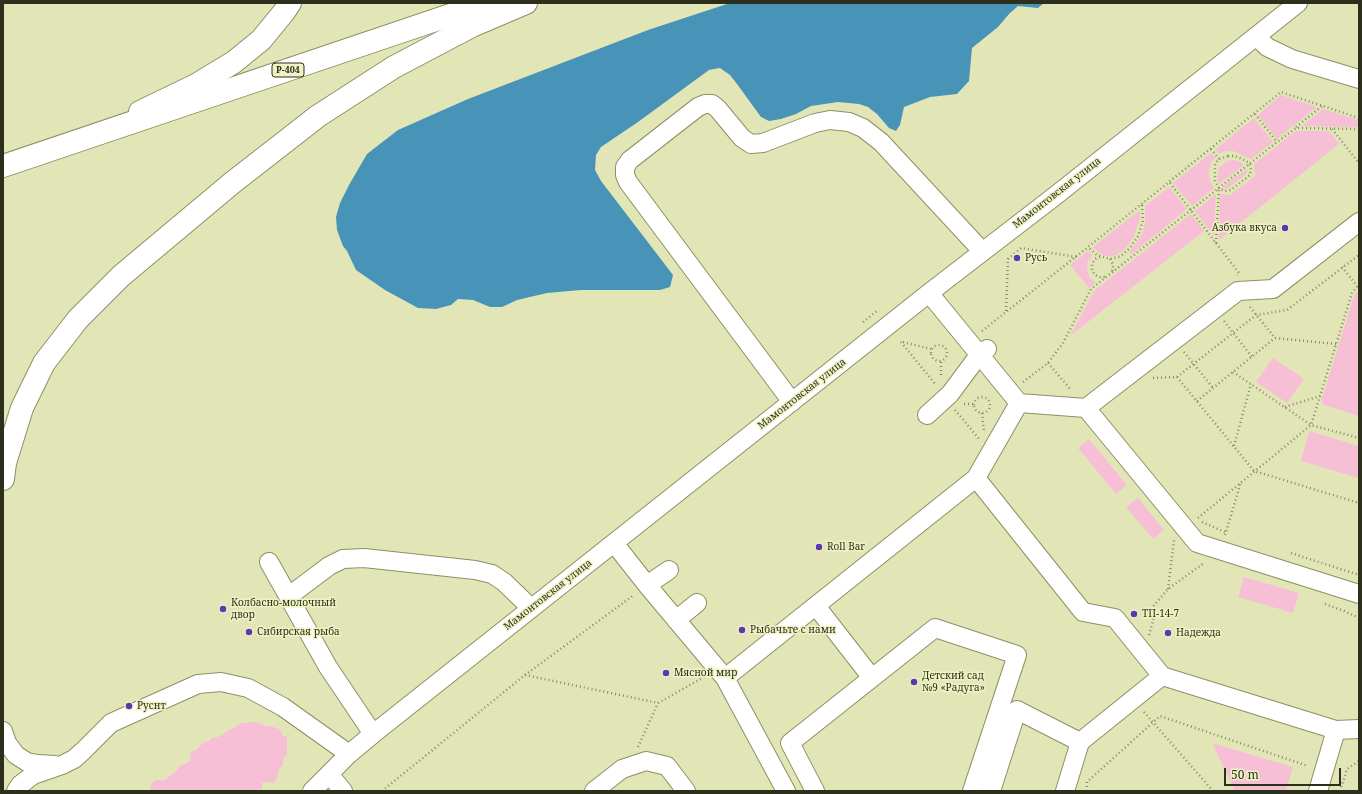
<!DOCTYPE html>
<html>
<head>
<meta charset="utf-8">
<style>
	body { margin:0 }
	#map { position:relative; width:1362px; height:794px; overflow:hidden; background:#e2e6b7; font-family:"Noto Serif",serif }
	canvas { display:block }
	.frame { position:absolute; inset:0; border:4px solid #2d2f1d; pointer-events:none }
	.scale { position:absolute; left:1224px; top:768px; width:117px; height:18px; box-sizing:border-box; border:2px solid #2d2f1d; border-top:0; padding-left:5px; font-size:12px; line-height:14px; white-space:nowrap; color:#2d2f1d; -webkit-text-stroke:3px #eff3c4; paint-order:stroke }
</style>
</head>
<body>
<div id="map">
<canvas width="1362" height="794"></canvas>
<div class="frame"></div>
<div class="scale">50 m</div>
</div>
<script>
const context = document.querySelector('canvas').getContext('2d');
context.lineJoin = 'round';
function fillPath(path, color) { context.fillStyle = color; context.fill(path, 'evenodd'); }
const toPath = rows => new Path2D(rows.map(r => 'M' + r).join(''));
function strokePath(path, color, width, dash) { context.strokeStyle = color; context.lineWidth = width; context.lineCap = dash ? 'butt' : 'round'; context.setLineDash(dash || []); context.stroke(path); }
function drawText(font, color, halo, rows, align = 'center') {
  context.font = font + ' "Noto Serif",serif'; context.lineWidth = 3; context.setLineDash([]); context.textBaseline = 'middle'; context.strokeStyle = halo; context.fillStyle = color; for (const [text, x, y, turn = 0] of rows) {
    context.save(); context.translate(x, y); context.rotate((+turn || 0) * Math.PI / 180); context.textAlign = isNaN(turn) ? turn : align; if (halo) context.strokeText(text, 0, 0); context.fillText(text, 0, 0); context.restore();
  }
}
fillPath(toPath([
	[1281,95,1317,107,1277,139,1258,115],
	[1323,109,1359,120,1359,127,1302,126],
	[1254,118,1273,142,1251,159,1233,151,1226,151,1219,154,1216,149],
	[1296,131,1329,131,1339,144,1219,240,1220,194,1230,195,1255,176,1254,164],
	[1211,153,1215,157,1211,163,1209,172,1210,181,1214,188,1192,206,1173,183],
	[1233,160,1239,161,1244,165,1219,184,1217,179,1219,167,1228,161],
	[1247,169,1247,173,1227,189,1222,187],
	[1169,187,1187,209,1132,254,1129,252,1142,235,1145,223,1145,206],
	[1216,194,1214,236,1195,211],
	[1140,210,1140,218,1134,236,1128,245,1121,252,1114,256,1106,256,1099,253,1093,247],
	[1191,214,1204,231,1070,336,1094,291],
	[1088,251,1093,255,1088,261,1087,267,1088,273,1091,279,1096,282,1089,288,1070,265],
	[1359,292,1359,416,1324,405,1321,401,1355,293],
	[1273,358,1304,379,1287,403,1256,382],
	[1309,431,1359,446,1359,478,1301,461],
	[1089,439,1127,485,1116,494,1078,448],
	[1138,498,1164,530,1153,539,1126,507],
	[1244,577,1299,593,1293,613,1238,597],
	[256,722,265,726,270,726,279,729,282,732,282,735,287,737,287,755,283,758,283,765,279,769,277,778,274,783,266,782,262,783,262,791,148,791,151,788,151,784,156,780,165,780,177,770,180,765,186,764,191,760,190,752,196,750,204,742,210,741,212,738,218,737,242,723],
	[1212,743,1293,767,1286,791,1235,791]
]), '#f7bfd6');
fillPath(toPath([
	[730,3,1044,3,1038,8,1018,6,1009,14,998,27,972,48,969,81,957,94,930,97,904,107,900,125,896,131,889,128,877,114,868,107,859,104,838,102,811,106,796,114,781,119,769,121,761,117,737,84,730,75,720,68,709,70,638,122,601,147,596,155,595,170,601,181,673,275,670,287,660,290,581,290,547,293,517,300,502,307,490,307,473,300,458,299,451,305,436,309,418,308,385,290,356,270,347,251,343,246,337,230,336,217,340,203,349,185,367,154,398,130,468,99,648,30]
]), '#4893b8');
const minor = toPath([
	[1256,36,1267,47,1292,59,1359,79],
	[929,293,1019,403,1086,408,1197,543,1359,594],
	[792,402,628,182,625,175,625,167,630,160,698,107,705,104,712,104,718,109,742,138,751,144,763,143,815,123,830,120,849,122,863,128,881,142,982,251],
	[1086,408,1238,291,1273,289,1359,222],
	[927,415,950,394,979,355,987,349],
	[976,478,1083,612,1115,618,1162,676,1080,742,1065,791],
	[614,543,647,585,725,678,976,478,1019,403],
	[269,562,328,667,373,734],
	[647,585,669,570],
	[289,596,329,566,343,559,364,558,475,570,492,574,504,582,531,608],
	[816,606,872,678],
	[676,620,697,603],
	[1162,676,1336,730,1318,791],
	[725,678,786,791],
	[1336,730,1359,729],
	[3,731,7,743,16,755,27,762,38,764,55,765],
	[329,774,343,791],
	[16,791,20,785,33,775,62,765,74,759,83,751,111,723,198,684,221,682,248,688,283,707,349,754],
	[312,791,349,754,373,734,929,293,1055,196,1298,3],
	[594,791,622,769,646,761,667,766,686,791],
	[815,791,790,743,935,628,1017,655,972,791],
	[991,791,1017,710,1080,742]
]);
const major = toPath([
	[140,112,196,85,234,62,261,40,284,12,290,3],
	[3,479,5,463,22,408,44,363,78,319,121,276,232,183,318,116,394,67,472,26,526,3]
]);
const highway = toPath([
	[3,166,486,3]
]);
strokePath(minor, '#8c9064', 20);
strokePath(major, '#8c9064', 24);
strokePath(highway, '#8c9064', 24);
strokePath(toPath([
	[1255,114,1277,142],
	[1296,127,1322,106],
	[1332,129,1359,163],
	[1211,149,1219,159],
	[1228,156,1235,156,1242,159,1249,163,1251,169,1250,175,1231,190,1224,191,1219,188,1215,181,1215,164,1219,159,1228,156],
	[1170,183,1239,273,1237,275],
	[1142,205,1143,221,1138,236,1130,248,1121,256,1110,259,1097,255,1088,247,1281,92,1359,118],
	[1216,243,1219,188],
	[1100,257,1095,259,1092,264,1092,270,1095,275,1100,277,1105,277],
	[1110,259,1113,264,1113,269,1112,271],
	[1342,267,1357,286],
	[1250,307,1275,338,1336,344],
	[1006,311,1008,259,1021,248,1076,257],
	[1224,321,1252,357],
	[863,322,877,311],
	[982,331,1088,247],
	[901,342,936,385],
	[903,342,931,349],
	'931 353a8 8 0 1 1 16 0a8 8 0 1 1-16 0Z',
	[1184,352,1213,388],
	[941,362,941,377],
	[1048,363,1071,390],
	[1233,372,1311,425,1359,438],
	[1177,377,1256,315,1287,310,1359,255],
	[1153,378,1177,377,1254,471,1359,503],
	[1023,382,1048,363,1063,343,1091,289,1277,142,1296,128,1359,129],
	'974 405a8 8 0 1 1 16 0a8 8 0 1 1-16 0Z',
	[1197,401,1275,338],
	[964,404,974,404],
	[1285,407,1320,396],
	[955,410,980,440],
	[982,413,984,431],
	[1234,446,1251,384],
	[1198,518,1311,425,1352,293,1359,284],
	[1202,522,1227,533],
	[1225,535,1241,482],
	[1291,553,1359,575],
	[1168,589,1174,540],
	[1325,604,1344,611,1359,618],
	[1149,635,1154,617,1150,610,1168,589,1204,563],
	[525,675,658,703,704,677],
	[1144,712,1213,791],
	[638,747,658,703],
	[382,791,525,675,634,595],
	[1087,791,1087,782,1160,716,1308,766],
	[1340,791,1347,769,1359,761]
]), '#878a6a', 2.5, [1, 3]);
strokePath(minor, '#fff', 18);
strokePath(major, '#fff', 22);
strokePath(highway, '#fff', 22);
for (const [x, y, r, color] of [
	[1285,228,4,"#5d38b0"],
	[1017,258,4,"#5d38b0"],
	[819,547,4,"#5d38b0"],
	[223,609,4,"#5d38b0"],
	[1134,614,4,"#5d38b0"],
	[742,630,4,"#5d38b0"],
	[249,632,4,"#5d38b0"],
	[1168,633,4,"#5d38b0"],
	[666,673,4,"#5d38b0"],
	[914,682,4,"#5d38b0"],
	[129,706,4,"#5d38b0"]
]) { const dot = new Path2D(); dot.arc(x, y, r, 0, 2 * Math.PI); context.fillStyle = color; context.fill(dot); strokePath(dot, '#eff3c4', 1.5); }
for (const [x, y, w] of [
	[288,70,32]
]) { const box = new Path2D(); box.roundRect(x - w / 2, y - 7, w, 14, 3); context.fillStyle = '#eff3c4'; context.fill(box); strokePath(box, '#2d2f1d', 1); }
drawText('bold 9px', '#2d2f1d', null, [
	["Р-404",288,70]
]);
drawText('10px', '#2d2f1d', '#eff3c4', [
	["Мамонтовская улица",1057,193,-38],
	["Мамонтовская улица",802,394,-38],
	["Мамонтовская улица",548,595,-38]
]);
drawText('10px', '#2d2f1d', '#eff3c4', [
	["Азбука вкуса",1277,228,"right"],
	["Русь",1025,258],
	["Roll Bar",827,547],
	["Колбасно-молочный",231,603],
	["двор",231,615],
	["ТП-14-7",1142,614],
	["Рыбачьте с нами",750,630],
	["Сибирская рыба",257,632],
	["Надежда",1176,633],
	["Мясной мир",674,673],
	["Детский сад",922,676],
	["№9 «Радуга»",922,688],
	["Руснт",137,706]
], 'left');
</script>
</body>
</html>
